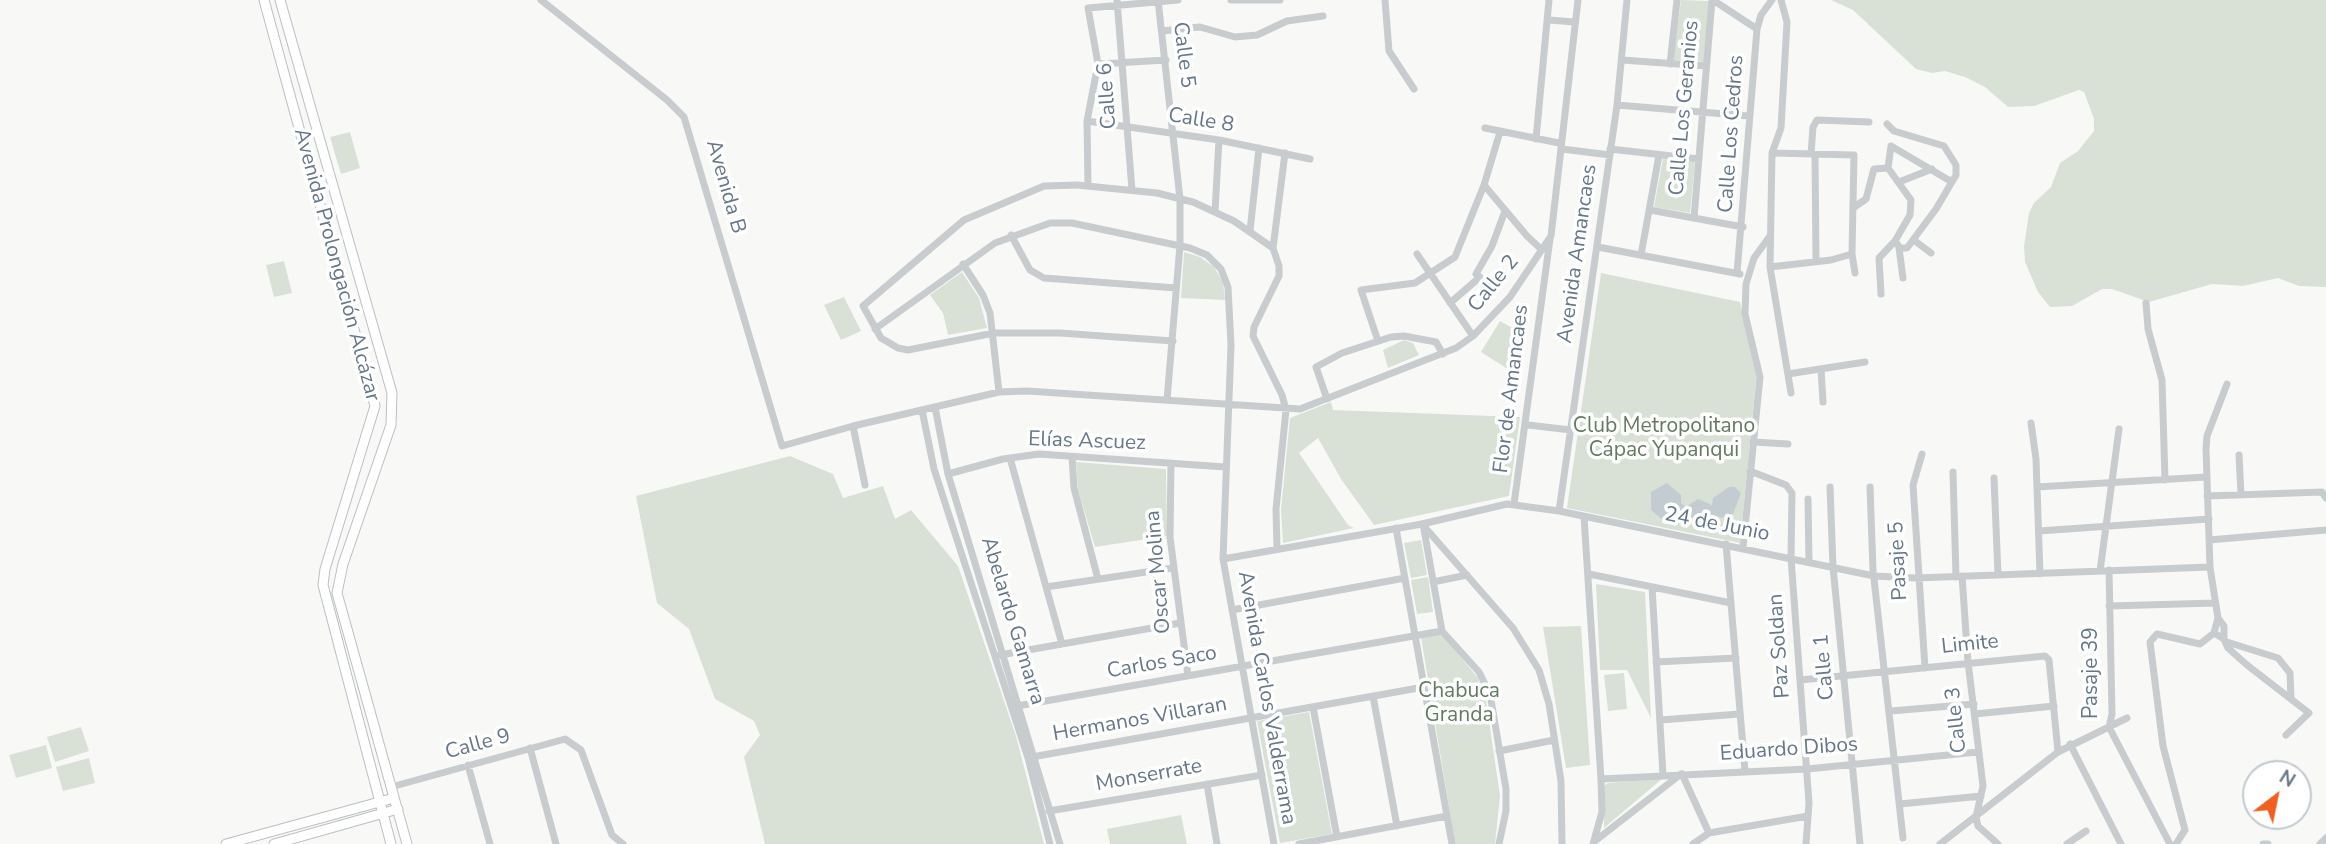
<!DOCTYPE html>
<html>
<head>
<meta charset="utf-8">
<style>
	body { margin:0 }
	#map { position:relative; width:2326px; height:844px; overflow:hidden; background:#f8f9f6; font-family:"Nunito Sans",sans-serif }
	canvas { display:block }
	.north { position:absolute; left:2242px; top:760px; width:70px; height:70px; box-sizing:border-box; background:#fff; border:2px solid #c2c9d0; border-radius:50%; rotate:32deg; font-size:19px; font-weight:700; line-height:28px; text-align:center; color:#667789 }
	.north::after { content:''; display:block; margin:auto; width:24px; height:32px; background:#ee5f21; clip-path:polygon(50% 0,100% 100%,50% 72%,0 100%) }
</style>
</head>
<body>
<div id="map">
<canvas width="2326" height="844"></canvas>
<div class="north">N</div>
</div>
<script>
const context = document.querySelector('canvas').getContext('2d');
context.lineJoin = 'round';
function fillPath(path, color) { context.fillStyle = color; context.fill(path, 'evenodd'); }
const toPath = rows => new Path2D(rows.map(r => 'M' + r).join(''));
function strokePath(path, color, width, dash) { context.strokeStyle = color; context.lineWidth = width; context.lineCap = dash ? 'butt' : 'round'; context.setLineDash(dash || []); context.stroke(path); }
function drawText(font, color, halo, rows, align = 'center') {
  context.font = font + ' "Nunito Sans",sans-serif'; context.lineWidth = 7; context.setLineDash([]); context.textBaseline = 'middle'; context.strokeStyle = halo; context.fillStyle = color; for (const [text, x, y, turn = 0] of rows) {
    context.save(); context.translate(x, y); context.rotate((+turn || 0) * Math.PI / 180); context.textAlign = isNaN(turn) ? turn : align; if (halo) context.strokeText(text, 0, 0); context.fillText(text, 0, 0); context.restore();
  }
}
fillPath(toPath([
	[1681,0,1709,1,1704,62,1673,60],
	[1831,0,2326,0,2326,287,2299,286,2278,278,2243,286,2212,284,2149,302,2112,289,2102,289,2072,306,2050,307,2038,292,2025,262,2024,246,2029,213,2034,203,2051,187,2060,163,2078,151,2094,131,2094,119,2084,92,2079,90,2034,106,2008,107,1985,87,1965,77,1945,71,1932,73,1916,69,1853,10],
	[350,132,360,168,341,174,330,137],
	[1663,158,1695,162,1690,213,1654,207],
	[1184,252,1200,257,1214,267,1223,282,1225,300,1181,298],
	[284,261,292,293,274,297,266,265],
	[962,272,979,298,987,328,948,335,943,313,930,295],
	[1601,273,1740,302,1757,370,1740,543,1567,508],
	[844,297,861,331,841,340,824,305],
	[1500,321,1527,336,1511,371,1481,352],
	[1404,340,1413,343,1419,355,1388,368,1383,350],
	[1331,402,1333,410,1520,417,1509,496,1374,525,1341,479,1318,438,1299,453,1348,525,1354,528,1283,543,1281,510,1290,418],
	[790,456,833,474,843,498,883,486,895,519,911,510,958,566,1016,736,1044,844,765,844,744,757,760,735,754,721,715,699,689,629,657,603,636,496],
	[1076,462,1166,469,1167,536,1095,547,1078,490],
	[1421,540,1427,575,1411,578,1404,543],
	[1428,577,1433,612,1417,614,1411,580],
	[1596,584,1645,592,1651,718,1627,670,1600,670],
	[1581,626,1590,765,1566,768,1543,627],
	[1441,633,1478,678,1486,700,1500,796,1495,844,1455,844,1421,637],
	[1624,673,1627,709,1608,711,1604,675],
	[1309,712,1332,834,1280,843,1257,721],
	[81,727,89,751,55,762,47,737],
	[46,745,52,768,16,778,9,755],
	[89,758,95,783,63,791,56,767],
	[1663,778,1604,828,1604,786,1608,783],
	[1181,815,1187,844,1110,844,1107,829]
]), '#d9e1d6');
fillPath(toPath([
	[1667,483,1681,495,1681,503,1686,507,1698,499,1712,505,1713,498,1729,487,1735,487,1741,493,1733,514,1722,518,1710,514,1708,526,1699,527,1684,518,1663,520,1651,510,1651,492]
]), '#c2ccd1');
const major = toPath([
	[264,0,375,406,325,569,323,585,391,844],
	[280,0,392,393,391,425,343,564,337,593,407,844],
	[226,844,394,798],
	[274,844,398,809]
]);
strokePath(major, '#bbbfc3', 11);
strokePath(toPath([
	[541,0,667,100,684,117,782,446,853,426,999,392,1027,391,1300,409,1456,348,1473,336,1510,297,1551,236,1578,0],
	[1117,0,1132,190],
	[1158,0,1180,199,1180,245,1167,400],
	[1231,0,1280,0],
	[1385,0,1389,51,1414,89],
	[1713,0,1757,29],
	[1781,0,1787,22,1781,128,1772,153,1770,267,1791,393],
	[1549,20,1574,22],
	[1162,31,1200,27,1235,37,1257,35,1287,21,1323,16],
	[1622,60,1706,66],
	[1098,64,1166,60],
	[1670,64,1677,0],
	[1617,105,1749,116],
	[1087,121,1219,140,1310,159],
	[1485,128,1559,143],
	[1536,139,1549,0],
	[1562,149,1610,155],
	[1610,149,1699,159],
	[1772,153,1854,155,1852,254,1855,273],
	[1811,154,1813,127,1817,120,1869,122],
	[1815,155,1816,261],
	[1888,168,1891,146,1952,182],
	[1899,182,1932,169],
	[1484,185,1500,132],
	[1088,186,1087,121,1098,64,1088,8,1178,0],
	[1853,208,1866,199,1874,169,1888,168,1911,200,1910,215,1895,241,1900,248,1907,248,1936,209,1956,175,1956,165,1944,146,1894,131,1887,124],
	[1650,210,1743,227],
	[1215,211,1219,140],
	[1694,218,1712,0],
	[1250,231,1259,148],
	[1011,235,1030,270,1044,278,1176,288],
	[1915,241,1931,253],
	[1598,247,1740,274],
	[1273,248,1285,153],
	[1899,248,1903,278],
	[1417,254,1473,336],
	[1641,255,1659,155],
	[963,264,983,295,990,313,999,392],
	[1770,267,1831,260,1852,254],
	[1737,273,1757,29,1761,15,1772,0],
	[1476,274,1492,246,1505,211],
	[1881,294,1879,258,1895,241],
	[1450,303,1480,277],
	[2146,303,2148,329,2162,380,2165,480],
	[875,329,995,243,1050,223,1072,223,1190,248,1207,255,1221,269,1228,287,1231,345,1223,559,1274,844],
	[1173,341,1060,333,994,333,908,350,898,348,881,338,863,306,964,220,1044,186,1077,185,1157,193,1193,202,1234,221,1273,248,1279,266,1279,276,1254,327,1253,336,1282,395,1286,410,1276,509,1277,549],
	[1378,341,1361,290,1415,283,1455,257,1484,185,1527,236,1542,250],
	[1821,369,1823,402],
	[1788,374,1865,362],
	[1327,399,1316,367,1342,353,1391,337,1404,336,1436,342,1443,354],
	[935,407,948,474,1060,844],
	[922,410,934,469,1028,758,1050,844],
	[2031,423,2036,459,2040,574],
	[1528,425,1571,430],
	[853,426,865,485],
	[1753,442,1788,444],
	[1922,454,1913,485,1925,668],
	[2239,455,2241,495],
	[1072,457,1074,488,1098,579],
	[1010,458,1062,644],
	[1171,463,1170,537,1188,676],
	[1750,471,1786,485,1792,493,1791,558,1809,803,1806,844],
	[1953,472,1956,577],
	[948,474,1003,459,1039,454,1225,467],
	[1994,478,1998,575],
	[1830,487,1833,567,1860,844],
	[1870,487,1873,570,1903,838],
	[2037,487,2206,477],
	[2207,496,2322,492,2326,498],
	[1808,499,1809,562],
	[1514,504,1550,239],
	[1559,511,1617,105,1627,0],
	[1584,517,1601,779,1602,812,1593,844],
	[1422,524,1513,628,1539,670,1549,704,1561,781,1562,844],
	[1423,524,1442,631,1479,672,1490,694,1506,789,1506,811,1499,844],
	[1396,528,1452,844],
	[2039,531,2209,519],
	[2209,540,2326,530],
	[1726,544,1745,771],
	[1743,548,1760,377,1745,314,1746,284,1754,258,1770,236],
	[1223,559,1422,524,1507,504,1559,511,1874,576,1916,578,2210,567],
	[2109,570,2112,714,2109,727,2170,844],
	[2100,571,2119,429],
	[1589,574,1731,603],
	[1962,576,1968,662,1983,786,1976,817,1978,826,1998,844],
	[1433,582,1467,575],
	[1046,587,1173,568],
	[1652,587,1663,775],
	[2109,606,2215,603],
	[1232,610,1405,578],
	[2218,618,2224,626,2224,639],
	[2214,633,2224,639,2228,648,2247,665,2309,713,2286,735],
	[2227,642,2278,658,2290,673,2291,698],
	[1000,655,1180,623],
	[1656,662,1736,658],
	[1800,680,2045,656,2049,660,2058,752],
	[1373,696,1397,826],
	[1017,706,1442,631],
	[1313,707,1337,837],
	[1891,711,1974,704],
	[1975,714,2054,706],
	[1660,720,1740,714],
	[2070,744,2121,844],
	[530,748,556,844],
	[1499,751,1554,740],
	[1032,757,1424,687],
	[468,765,490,844],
	[1682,774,1709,833],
	[1601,779,1807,769,1978,752],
	[1207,784,1217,844],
	[391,787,565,739,581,750,612,835,623,844],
	[1900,804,1981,796],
	[1049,811,1262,775],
	[1595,841,1681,774],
	[1299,844,1447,816],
	[1693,844,1709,833,1808,816],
	[1940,844,2058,752,2127,718],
	[2067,844,2086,831],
	[2176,844,2185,830,2163,746,2150,642,2157,634,2200,644,2214,633,2218,618,2210,567,2206,449,2207,436,2227,384],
	[2263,844,2268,844],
	[2320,844,2326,838]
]), '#c8cccf', 7);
strokePath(major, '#fff', 9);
drawText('21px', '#667789', '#fff', [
	["Calle 5",1183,55,83],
	["Calle 6",1108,96,-94],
	["Calle Los Geranios",1685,108,-85],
	["Calle 8",1201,121,9],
	["Calle Los Cedros",1732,134,-86],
	["Avenida B",725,187,74],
	["Avenida Amancaes",1578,254,-82],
	["Avenida Prolongación Alcázar",336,265,75],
	["Calle 2",1494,284,-51],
	["Flor de Amancaes",1512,389,-83],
	["Elías Ascuez",1087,442,2],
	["24 de Junio",1717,525,11],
	["Pasaje 5",1899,561,-93],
	["Oscar Molina",1159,572,-95],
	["Abelardo Gamarra",1012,621,73],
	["Limite",1970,645,-6],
	["Paz Soldan",1780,646,-94],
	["Carlos Saco",1162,663,-10],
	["Calle 1",1825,667,-95],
	["Pasaje 39",2092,673,-90],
	["Avenida Carlos Valderrama",1266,698,80],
	["Hermanos Villaran",1140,720,-10],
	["Calle 3",1957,720,-96],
	["Calle 9",478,745,-15],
	["Eduardo Dibos",1789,750,-4],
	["Monserrate",1149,776,-10]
]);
drawText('21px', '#647a61', '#fff', [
	["Club Metropolitano",1664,427],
	["Cápac Yupanqui",1664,451],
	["Chabuca",1459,692],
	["Granda",1459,716]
]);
</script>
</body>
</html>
